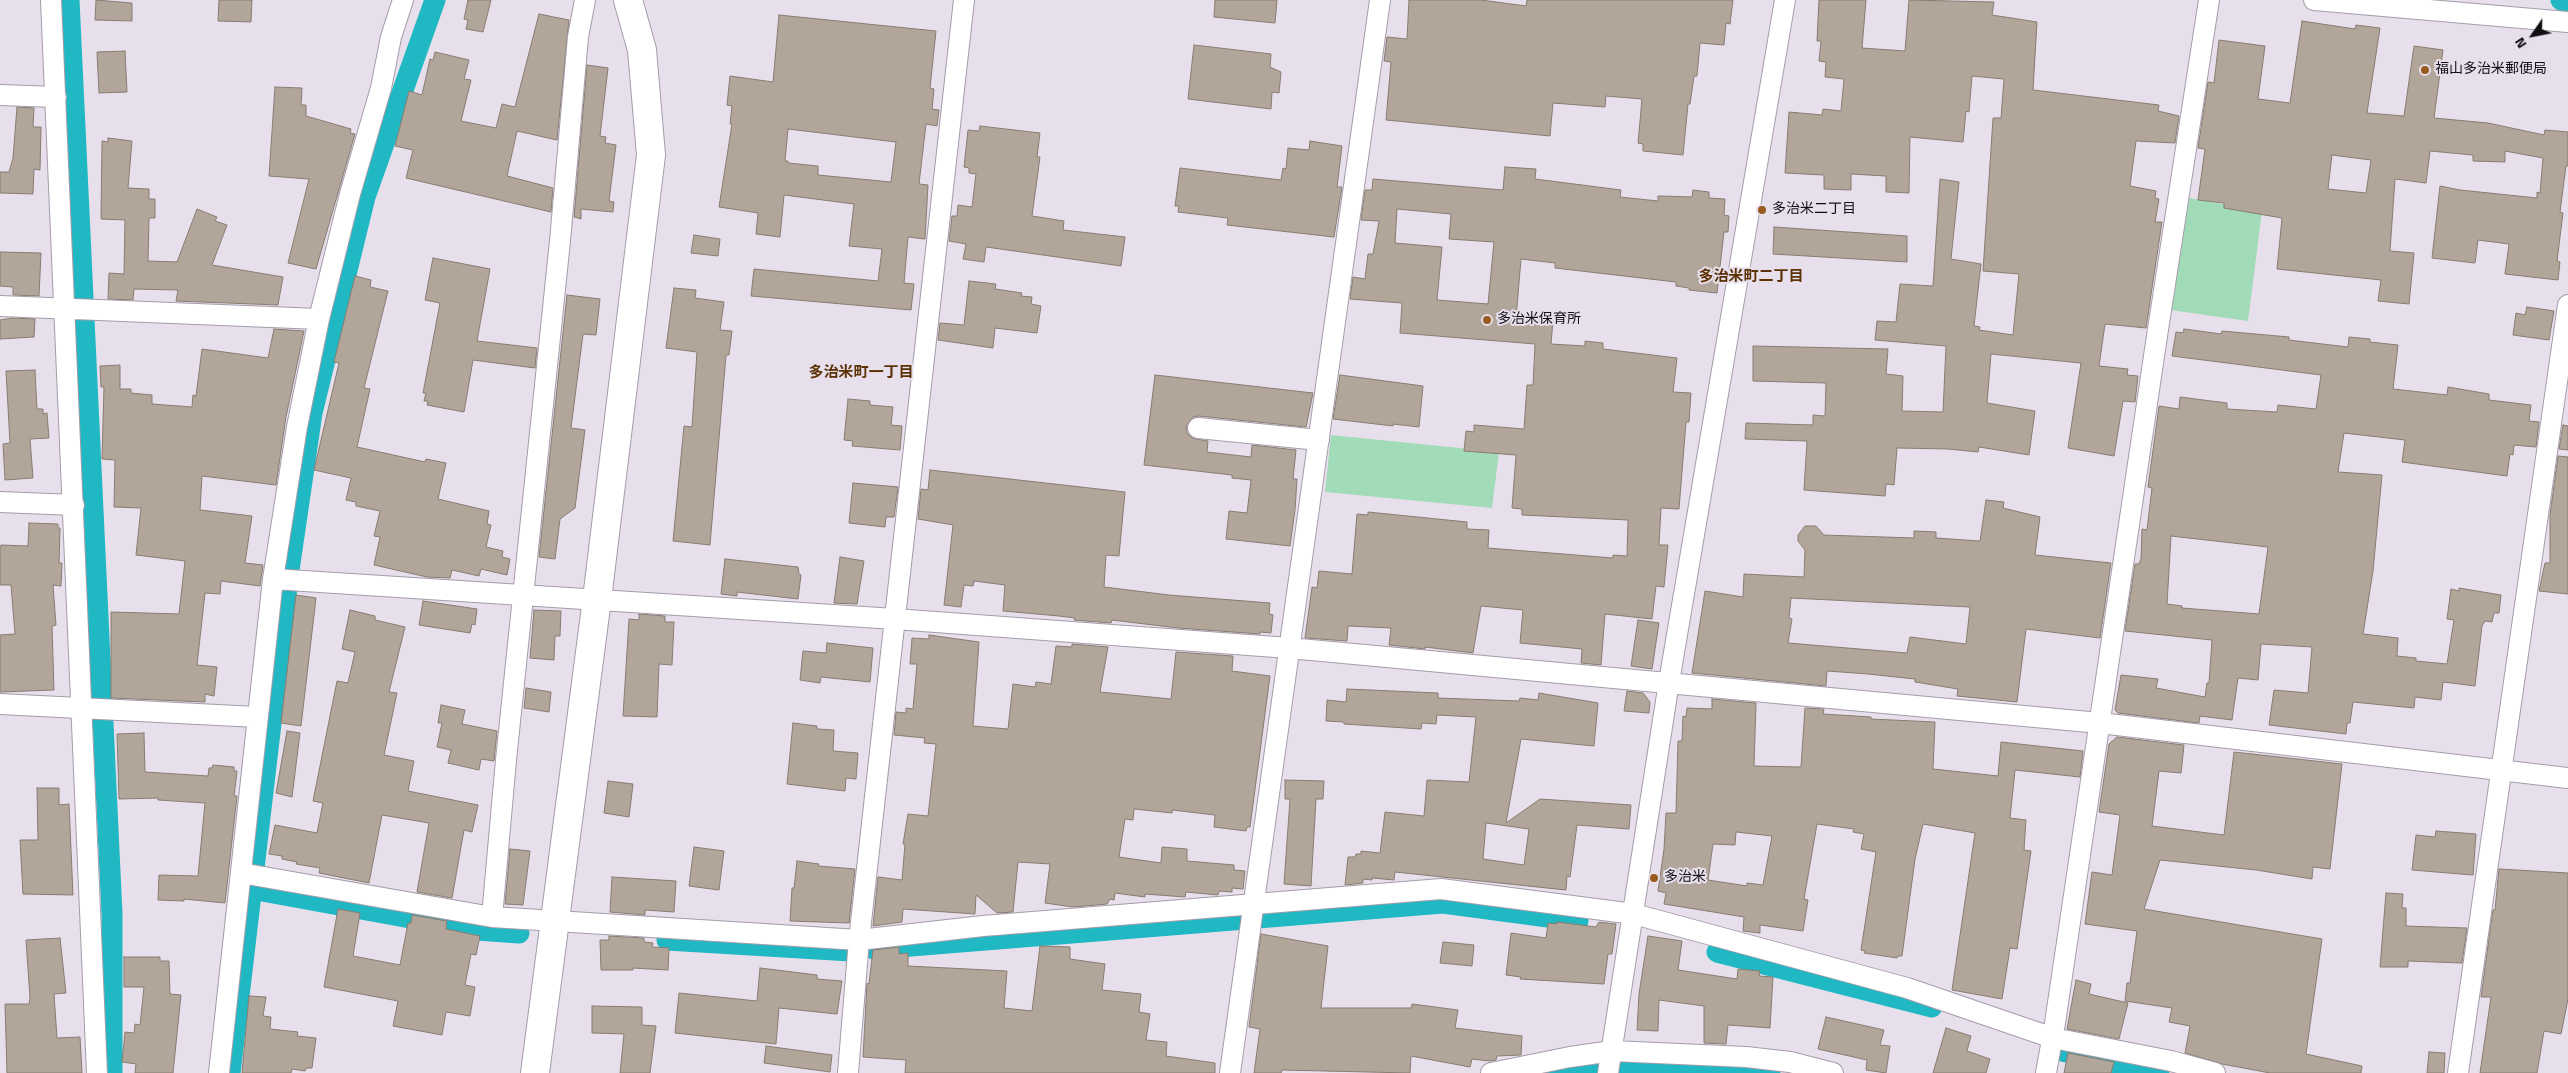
<!DOCTYPE html>
<html>
<head>
<meta charset="utf-8">
<style>
	body { margin:0 }
	#map { position:relative; width:2568px; height:1073px; overflow:hidden; background:#e8dfed; font-family:"Titillium Web",sans-serif }
	canvas { display:block }
	.north { position:absolute; left:2508px; top:10px; width:50px; height:50px; -webkit-text-stroke:4px #e8dfed; paint-order:stroke; rotate:237deg; font-size:14px; font-weight:700; line-height:20px; text-align:center; color:#120f13 }
	.north::after { content:''; display:block; margin:auto; width:18px; height:22px; background:#120f13; clip-path:polygon(50% 0,100% 100%,50% 72%,0 100%) }
</style>
</head>
<body>
<div id="map">
<canvas width="2568" height="1073"></canvas>
<div class="north">N</div>
</div>
<script>
const context = document.querySelector('canvas').getContext('2d');
context.lineJoin = 'round';
function fillPath(path, color) { context.fillStyle = color; context.fill(path, 'evenodd'); }
const toPath = rows => new Path2D(rows.map(r => 'M' + r).join(''));
function strokePath(path, color, width, dash) { context.strokeStyle = color; context.lineWidth = width; context.lineCap = dash ? 'butt' : 'round'; context.setLineDash(dash || []); context.stroke(path); }
function drawText(font, color, halo, rows, align = 'center') {
  context.font = font + ' "Titillium Web","Noto Sans JP",sans-serif'; context.lineWidth = 4; context.setLineDash([]); context.textBaseline = 'middle'; context.strokeStyle = halo; context.fillStyle = color; for (const [text, x, y, turn = 0] of rows) {
    context.save(); context.translate(x, y); context.rotate((+turn || 0) * Math.PI / 180); context.textAlign = isNaN(turn) ? turn : align; if (halo) context.strokeText(text, 0, 0); context.fillText(text, 0, 0); context.restore();
  }
}
fillPath(toPath([
	[2173,195,2262,211,2248,321,2156,308],
	[1331,435,1499,452,1492,508,1325,492]
]), '#a1dbb7');
strokePath(toPath([
	[69,0,112,914,112,1073],
	[2561,0,2568,1],
	[251,889,476,930,519,933],
	[667,940,851,951],
	[874,949,1443,903,1578,921],
	[1717,952,1932,1007],
	[2062,1051,2159,1073],
	[230,1073,289,570,312,413,365,197,435,0],
	[1547,1073,1593,1064,1749,1070,1770,1073]
]), '#1fb8c3', 21);
const building = toPath([
	[96,0,132,3,132,21,95,20,96,0],
	[219,0,252,0,251,22,218,21,219,0],
	[468,0,491,0,483,32,466,29,468,20,464,19,468,0],
	[1215,0,1277,0,1275,23,1214,17,1215,0],
	[1409,0,1481,0,1526,6,1527,0,1733,0,1730,24,1726,23,1724,45,1700,43,1697,76,1694,76,1690,104,1688,104,1683,155,1643,151,1643,144,1638,143,1642,99,1606,96,1605,107,1553,103,1550,136,1386,120,1391,62,1384,61,1387,37,1407,39,1409,0],
	[1819,0,1866,0,1862,48,1905,51,1909,0,1994,2,1992,15,2037,22,2033,90,2159,105,2158,111,2179,116,2175,143,2136,141,2130,186,2156,191,2155,198,2159,199,2155,222,2162,222,2146,328,2105,324,2099,366,2128,369,2127,375,2138,376,2135,402,2123,401,2114,456,2068,448,2081,363,1991,354,1987,403,2035,411,2029,455,1979,447,1978,452,1948,449,1897,448,1894,485,1886,484,1885,496,1804,490,1807,441,1745,439,1746,423,1813,425,1813,415,1825,416,1826,383,1753,381,1753,346,1888,349,1886,374,1903,376,1902,411,1943,412,1946,346,1875,340,1877,321,1896,322,1900,284,1933,286,1940,179,1959,182,1951,259,1981,264,1974,326,1980,327,1979,330,2013,335,2019,274,1983,271,1993,118,2001,118,2004,79,1972,76,1969,112,1966,111,1963,142,1910,137,1909,193,1886,192,1886,176,1851,174,1851,190,1824,189,1824,175,1785,173,1789,112,1822,115,1823,109,1841,111,1844,79,1825,77,1826,62,1819,61,1821,41,1817,41,1819,0],
	[539,14,569,20,557,140,517,131,507,176,553,188,551,212,406,178,413,150,395,146,409,91,422,95,430,59,433,60,435,52,469,60,464,79,471,80,461,121,496,128,502,104,515,107,539,14],
	[779,15,936,31,930,88,934,89,932,109,939,110,937,126,926,124,919,184,928,185,925,239,908,237,904,283,914,284,911,310,751,296,754,269,878,281,882,249,849,246,854,204,784,195,780,237,756,234,758,213,719,207,732,124,730,124,732,106,727,105,730,76,773,82,779,15],
	[788,129,896,142,891,182,818,175,818,166,788,163,788,161,785,161,788,129],
	[2302,21,2355,29,2356,25,2380,28,2367,113,2404,116,2414,46,2443,50,2434,118,2488,123,2544,135,2545,130,2568,132,2568,166,2566,166,2560,212,2563,213,2557,261,2560,262,2558,280,2505,274,2509,244,2478,240,2475,263,2432,258,2440,186,2460,190,2537,198,2537,192,2540,193,2543,158,2505,151,2505,162,2473,161,2473,155,2430,151,2426,183,2395,179,2390,251,2414,253,2409,304,2378,301,2381,280,2277,269,2282,218,2224,208,2224,203,2198,200,2205,149,2198,148,2208,82,2214,83,2219,40,2265,46,2258,99,2290,103,2302,21],
	[2332,155,2371,160,2366,193,2328,189,2332,155],
	[1194,45,1271,54,1270,67,1281,72,1279,93,1272,92,1271,109,1188,99,1194,45],
	[125,51,127,92,99,93,97,52,125,51],
	[587,65,608,68,600,136,606,137,605,143,616,145,609,201,614,202,613,212,581,209,581,219,574,217,587,65],
	[275,87,302,88,301,105,306,105,306,116,351,129,350,133,355,134,316,269,288,263,309,179,269,176,275,87],
	[17,107,34,108,33,127,41,127,40,170,34,169,33,194,0,193,0,172,9,172,13,158,17,107],
	[980,126,1040,133,1037,157,1040,157,1032,216,1064,221,1063,230,1125,237,1121,266,986,247,984,262,963,259,966,244,949,241,952,216,957,216,958,205,972,207,976,174,969,173,969,168,964,167,968,130,979,131,980,126],
	[108,138,132,141,128,188,149,189,149,199,155,199,155,218,149,218,148,261,177,262,197,209,217,217,215,221,227,225,212,265,283,277,278,305,176,301,178,290,134,289,133,300,108,299,109,273,124,274,125,220,101,219,102,141,108,142,108,138],
	[1310,141,1342,146,1337,187,1342,187,1334,237,1227,225,1228,218,1178,212,1179,206,1175,206,1180,168,1281,180,1283,168,1286,169,1288,148,1309,150,1310,141],
	[1505,167,1536,169,1535,179,1621,190,1620,197,1658,201,1658,196,1661,196,1692,197,1693,190,1709,192,1709,198,1725,199,1724,215,1729,216,1728,232,1724,232,1717,293,1689,290,1689,288,1676,286,1676,282,1555,268,1555,263,1521,259,1516,318,1553,320,1551,344,1585,346,1585,341,1603,343,1603,349,1677,358,1673,392,1691,393,1689,422,1686,422,1679,509,1661,508,1659,545,1668,545,1664,587,1656,586,1652,619,1605,614,1601,665,1581,663,1582,649,1520,643,1523,610,1481,606,1473,653,1425,647,1425,649,1389,645,1391,628,1348,626,1347,641,1305,638,1312,587,1317,588,1319,571,1352,574,1357,514,1368,515,1368,512,1467,522,1467,529,1489,530,1488,548,1613,558,1613,555,1627,556,1628,520,1522,515,1522,509,1512,508,1516,455,1464,451,1466,431,1474,432,1474,425,1524,429,1527,385,1533,385,1535,344,1400,333,1402,303,1350,299,1353,277,1365,279,1368,254,1373,254,1379,221,1361,220,1365,190,1372,190,1373,179,1503,190,1505,167],
	[1397,209,1451,214,1449,239,1494,242,1488,304,1437,300,1442,247,1395,243,1397,209],
	[1774,227,1907,236,1907,262,1773,254,1774,227],
	[694,235,720,239,718,256,691,253,694,235],
	[0,252,41,253,39,296,13,295,13,287,0,286,0,252],
	[433,258,490,269,477,341,537,348,535,368,473,360,464,412,427,405,428,401,424,401,426,393,423,393,440,303,425,300,433,258],
	[355,276,371,280,370,287,388,291,364,388,370,389,357,447,425,462,426,459,446,463,438,499,489,511,487,524,491,525,486,547,503,551,502,557,510,559,507,575,481,569,479,576,452,570,450,578,427,577,374,565,380,537,374,536,380,511,356,506,356,502,346,500,351,478,314,470,339,363,334,362,355,276],
	[969,281,996,284,995,289,1022,293,1021,296,1032,297,1031,304,1041,306,1037,333,995,328,993,348,938,340,940,323,964,325,969,281],
	[674,288,696,290,695,298,724,302,720,330,732,331,729,355,726,355,710,545,673,541,684,426,692,427,697,352,666,348,674,288],
	[567,295,600,299,596,335,583,334,571,428,585,430,575,508,560,519,555,559,539,557,567,295],
	[2527,307,2554,311,2549,340,2513,335,2516,313,2525,315,2527,307],
	[12,318,35,319,34,337,0,339,0,320,12,318],
	[274,329,304,331,286,417,276,485,202,476,200,510,252,516,245,563,263,565,260,586,221,581,220,594,205,593,197,665,217,667,214,696,205,694,205,702,111,698,111,612,179,614,185,561,136,555,141,508,114,507,115,460,102,459,104,387,101,387,100,366,120,365,120,389,131,389,131,393,152,395,152,404,192,407,193,395,196,396,202,349,268,358,274,329],
	[2184,329,2221,334,2222,331,2289,337,2289,340,2348,347,2349,337,2370,339,2370,342,2398,345,2393,389,2447,395,2448,387,2489,394,2489,400,2531,405,2529,421,2539,422,2536,447,2514,445,2513,455,2510,454,2507,476,2402,462,2405,440,2344,433,2338,472,2382,475,2373,571,2363,634,2398,638,2397,656,2416,658,2416,661,2447,664,2454,620,2447,619,2451,589,2459,591,2459,588,2501,595,2499,613,2494,613,2492,622,2485,621,2482,626,2475,686,2443,682,2441,700,2415,697,2414,708,2353,702,2350,723,2347,723,2346,734,2269,725,2274,690,2308,693,2312,647,2261,644,2258,680,2238,678,2232,720,2200,716,2199,723,2118,713,2115,710,2121,675,2158,679,2156,688,2205,697,2207,683,2209,683,2212,640,2125,631,2135,564,2139,564,2141,559,2142,529,2147,530,2152,488,2148,487,2159,406,2179,409,2180,397,2227,403,2227,409,2277,412,2278,405,2316,409,2321,375,2172,356,2176,332,2183,333,2184,329],
	[2171,536,2268,547,2259,614,2182,608,2182,606,2167,604,2171,536],
	[35,370,37,409,43,409,43,414,47,413,49,438,30,439,33,478,5,480,3,444,10,443,6,371,35,370],
	[1155,375,1313,393,1306,427,1199,416,1193,417,1186,426,1187,433,1192,438,1208,441,1207,452,1251,457,1252,445,1296,450,1293,479,1297,479,1295,510,1290,546,1226,539,1229,511,1247,513,1251,480,1232,478,1232,475,1144,465,1155,375],
	[1340,375,1423,386,1419,427,1393,424,1393,426,1333,419,1340,375],
	[848,399,870,401,870,405,893,407,891,425,902,426,900,450,852,446,853,441,844,440,848,399],
	[2563,425,2568,426,2568,450,2559,449,2563,425],
	[2558,456,2568,457,2568,594,2539,591,2545,563,2550,563,2550,515,2558,456],
	[930,470,1125,492,1119,556,1106,555,1104,587,1169,595,1270,603,1269,614,1273,615,1271,633,1260,632,1260,634,1178,628,1112,620,1111,623,1074,620,1075,618,1059,616,1003,611,1005,585,974,581,973,586,964,585,961,607,944,605,953,525,918,519,921,489,928,490,930,470],
	[853,483,898,487,894,517,886,517,885,527,849,523,853,483],
	[1986,500,2004,502,2003,508,2040,517,2035,555,2111,563,2100,638,2026,629,2017,702,1957,696,1958,689,1915,682,1915,679,1868,674,1827,671,1826,686,1692,673,1705,591,1743,597,1744,574,1804,577,1805,550,1798,541,1798,535,1805,526,1816,526,1824,535,1914,538,1914,531,1936,532,1936,538,1980,541,1986,500],
	[1791,598,1970,607,1966,644,1910,637,1907,653,1788,643,1792,619,1789,618,1791,598],
	[29,523,58,524,58,528,60,528,59,563,62,563,61,586,53,585,56,625,52,626,54,690,0,692,0,635,15,634,11,585,0,585,0,547,1,545,28,546,29,523],
	[840,557,864,561,857,604,834,603,840,557],
	[725,559,798,567,799,574,801,575,798,599,737,592,737,596,721,594,725,559],
	[296,595,316,598,301,726,281,723,296,595],
	[423,601,477,609,475,625,472,624,470,633,419,625,423,601],
	[350,610,375,616,375,620,405,627,389,692,397,693,384,755,414,761,408,791,478,805,472,832,464,830,452,898,417,892,429,823,382,815,369,883,319,873,320,868,296,864,297,862,282,859,282,856,269,854,275,825,317,833,323,803,313,801,337,681,348,683,355,652,342,649,350,610],
	[534,610,561,611,560,636,555,636,554,660,530,658,534,610],
	[639,614,665,616,665,622,674,622,672,665,659,664,657,717,623,716,629,619,639,620,639,614],
	[1638,620,1659,623,1652,669,1631,666,1638,620],
	[929,635,979,642,973,726,1008,729,1013,684,1035,687,1036,682,1051,684,1056,646,1072,647,1072,644,1108,647,1100,692,1171,699,1176,652,1233,656,1232,671,1270,676,1250,827,1247,827,1246,831,1214,827,1215,815,1172,810,1172,813,1134,809,1133,820,1125,819,1119,857,1161,863,1162,847,1187,849,1187,861,1234,865,1234,870,1245,871,1243,889,1232,888,1232,892,1219,891,1218,895,1186,892,1185,897,1145,894,1145,897,1115,893,1114,900,1110,899,1107,904,1073,907,1045,903,1050,864,1018,862,1013,912,997,913,976,895,975,914,903,909,902,922,873,926,878,877,902,880,905,844,903,844,908,814,928,816,936,744,924,743,925,738,894,735,896,712,906,713,906,708,913,709,917,664,910,664,912,638,929,639,929,635],
	[827,643,873,648,870,682,821,677,820,683,800,680,803,651,826,653,827,643],
	[526,688,551,692,549,712,524,708,526,688],
	[1347,689,1438,693,1438,698,1519,701,1520,698,1538,700,1539,693,1598,703,1594,746,1521,739,1506,823,1540,799,1631,805,1629,829,1577,825,1570,877,1567,876,1566,890,1395,872,1394,880,1372,878,1372,880,1363,879,1363,883,1345,885,1348,857,1355,857,1356,854,1361,854,1361,851,1380,853,1385,812,1424,816,1427,780,1469,782,1476,717,1437,715,1436,724,1422,723,1421,729,1344,724,1344,722,1326,721,1327,700,1346,702,1347,689],
	[1486,823,1529,829,1524,865,1483,859,1486,823],
	[1627,691,1643,693,1650,702,1649,713,1624,711,1627,691],
	[1712,699,1756,703,1754,766,1801,767,1805,708,1824,709,1823,714,1871,717,1871,719,1935,722,1933,769,1998,776,2001,742,2083,751,2080,777,2015,770,2010,818,2026,820,2024,850,2031,851,2017,949,2010,948,2002,999,1952,990,1975,833,1923,824,1915,859,1902,956,1898,956,1897,958,1864,953,1865,951,1861,950,1876,852,1861,849,1864,834,1853,832,1854,829,1817,824,1804,899,1808,900,1803,931,1760,925,1760,933,1743,931,1744,917,1664,904,1666,893,1658,891,1664,849,1666,813,1676,813,1678,741,1682,741,1683,716,1686,717,1687,708,1712,709,1712,699],
	[1736,832,1772,836,1763,885,1747,883,1747,886,1708,880,1713,844,1735,845,1736,832],
	[441,705,465,710,462,724,497,731,494,761,481,759,479,770,448,763,451,750,437,747,442,723,438,723,441,705],
	[793,723,817,726,817,729,834,730,833,751,858,753,856,779,846,778,845,791,787,784,793,723],
	[287,731,300,733,292,797,276,793,287,731],
	[144,733,145,772,208,776,209,768,212,768,213,765,234,767,234,771,237,771,234,796,237,796,225,903,184,899,184,901,158,900,159,875,198,876,205,803,158,800,158,798,119,799,117,734,144,733],
	[2117,737,2184,745,2181,773,2159,771,2152,826,2224,835,2234,752,2342,764,2330,869,2313,867,2312,879,2256,870,2160,860,2144,909,2322,939,2306,1054,2362,1066,2361,1073,2270,1073,2222,1064,2185,1053,2190,1026,2169,1022,2172,1008,2125,1001,2127,983,2130,983,2137,931,2085,924,2092,872,2112,875,2120,815,2099,812,2109,744,2117,737],
	[1285,780,1324,781,1323,799,1316,799,1311,886,1284,884,1290,799,1285,799,1285,780],
	[608,781,633,784,629,817,604,813,608,781],
	[37,788,59,788,59,805,69,804,73,895,23,894,20,840,38,840,37,788],
	[2436,831,2476,834,2473,875,2412,870,2416,835,2435,837,2436,831],
	[694,847,724,851,719,890,689,886,694,847],
	[510,849,530,851,523,905,505,904,510,849],
	[797,861,819,864,818,866,855,869,849,923,790,921,792,888,794,888,797,861],
	[2499,869,2568,873,2568,999,2561,1034,2544,1031,2537,1073,2480,1073,2491,997,2481,997,2493,910,2495,910,2499,869],
	[612,877,676,881,674,912,645,910,645,915,610,912,612,877],
	[2386,893,2403,894,2402,908,2406,908,2406,926,2467,928,2462,963,2408,961,2408,967,2380,967,2386,893],
	[338,909,360,913,353,956,400,965,408,923,411,923,412,915,447,921,446,929,480,936,476,955,471,954,465,985,475,987,470,1016,446,1012,442,1035,393,1026,398,1001,324,987,338,909],
	[1557,922,1596,927,1599,922,1616,924,1612,954,1608,954,1604,984,1520,979,1521,977,1506,975,1511,933,1546,938,1548,923,1557,924,1557,922],
	[1261,934,1328,946,1321,1008,1411,1008,1412,1004,1458,1010,1455,1028,1522,1036,1521,1055,1497,1056,1496,1060,1489,1061,1472,1059,1470,1067,1411,1056,1410,1073,1282,1070,1281,1073,1254,1073,1260,1029,1249,1027,1261,934],
	[609,936,644,938,644,942,653,943,652,947,669,948,668,970,633,968,633,970,601,970,600,940,609,940,609,936],
	[1648,936,1682,941,1678,970,1737,979,1738,969,1760,971,1759,976,1773,977,1770,1028,1728,1025,1726,1044,1704,1043,1704,1006,1659,1000,1658,1031,1637,1030,1639,994,1648,936],
	[60,938,66,993,54,994,57,1038,80,1037,82,1073,7,1073,5,1004,29,1004,30,998,26,940,60,938],
	[1443,942,1474,945,1472,966,1440,963,1443,942],
	[1040,946,1070,947,1070,959,1105,964,1102,990,1141,994,1139,1012,1150,1014,1146,1040,1167,1042,1166,1056,1215,1063,1215,1073,905,1073,906,1060,863,1057,867,983,869,984,873,950,899,947,899,954,908,953,908,966,1007,971,1004,1008,1032,1011,1040,946],
	[124,957,160,957,160,961,169,961,170,994,181,995,173,1073,135,1073,136,1064,122,1062,125,1032,134,1033,135,1024,140,1025,144,987,124,987,124,957],
	[760,968,817,975,817,979,842,981,837,1014,779,1008,776,1044,675,1033,679,993,757,1001,760,968],
	[2076,980,2091,984,2089,994,2128,1003,2119,1039,2067,1029,2076,980],
	[249,996,266,997,263,1016,271,1017,270,1029,298,1032,297,1036,316,1038,312,1068,306,1068,305,1071,292,1069,291,1073,242,1073,249,996],
	[592,1006,642,1007,642,1025,656,1026,650,1073,620,1073,624,1034,592,1033,592,1006],
	[1826,1017,1884,1030,1880,1045,1890,1046,1886,1073,1866,1070,1867,1060,1818,1049,1826,1017],
	[1946,1028,1971,1036,1967,1051,1990,1059,1986,1073,1933,1073,1946,1028],
	[766,1046,832,1055,830,1072,764,1063,766,1046],
	[2429,1052,2445,1053,2444,1073,2427,1073,2429,1052],
	[2068,1053,2114,1062,2111,1073,2064,1073,2068,1053]
]);
fillPath(building, '#b2a69a');
strokePath(building, '#887c71', 1);
const street = toPath([
	[51,0,97,1073],
	[2314,0,2568,22],
	[0,95,56,97],
	[0,306,319,319],
	[1198,428,1319,440],
	[0,502,74,505],
	[273,579,895,619,1289,648,2100,723,2568,778],
	[0,704,257,717],
	[241,873,492,917,859,940,983,926,1441,889,1634,914,1907,988,2053,1038,2171,1061,2215,1073],
	[492,917,506,760,560,241,578,37,585,0],
	[219,1073,273,579,297,427,319,319,350,194,381,88,391,37,403,0],
	[848,1073,859,940,964,0],
	[1230,1073,1380,0],
	[1491,1073,1570,1057,1612,1051,1746,1057,1790,1062,1833,1073],
	[1608,1073,1669,682,1785,0],
	[2046,1073,2055,1023,2157,336,2209,0],
	[2458,1073,2568,305]
]);
const secondary = toPath([
	[535,1073,597,599,651,155,642,50,628,0]
]);
strokePath(street, '#a59caa', 22);
strokePath(secondary, '#a59caa', 30);
strokePath(street, '#fff', 20);
strokePath(secondary, '#fff', 28);
for (const [x, y, r, color] of [
	[2425,70,5,"#975b1e"],
	[1762,210,5,"#975b1e"],
	[1487,320,5,"#975b1e"],
	[1654,878,5,"#975b1e"]
]) { const dot = new Path2D(); dot.arc(x, y, r, 0, 2 * Math.PI); context.fillStyle = color; context.fill(dot); strokePath(dot, '#e8dfed', 2); }
drawText('14px', '#120f13', '#e8dfed', [
	["福山多治米郵便局",2435,70],
	["多治米二丁目",1772,210],
	["多治米保育所",1497,320],
	["多治米",1664,878]
], 'left');
drawText('bold 15px', '#5b3205', '#e8dfed', [
	["多治米町二丁目",1751,277],
	["多治米町一丁目",861,373]
]);
</script>
</body>
</html>
